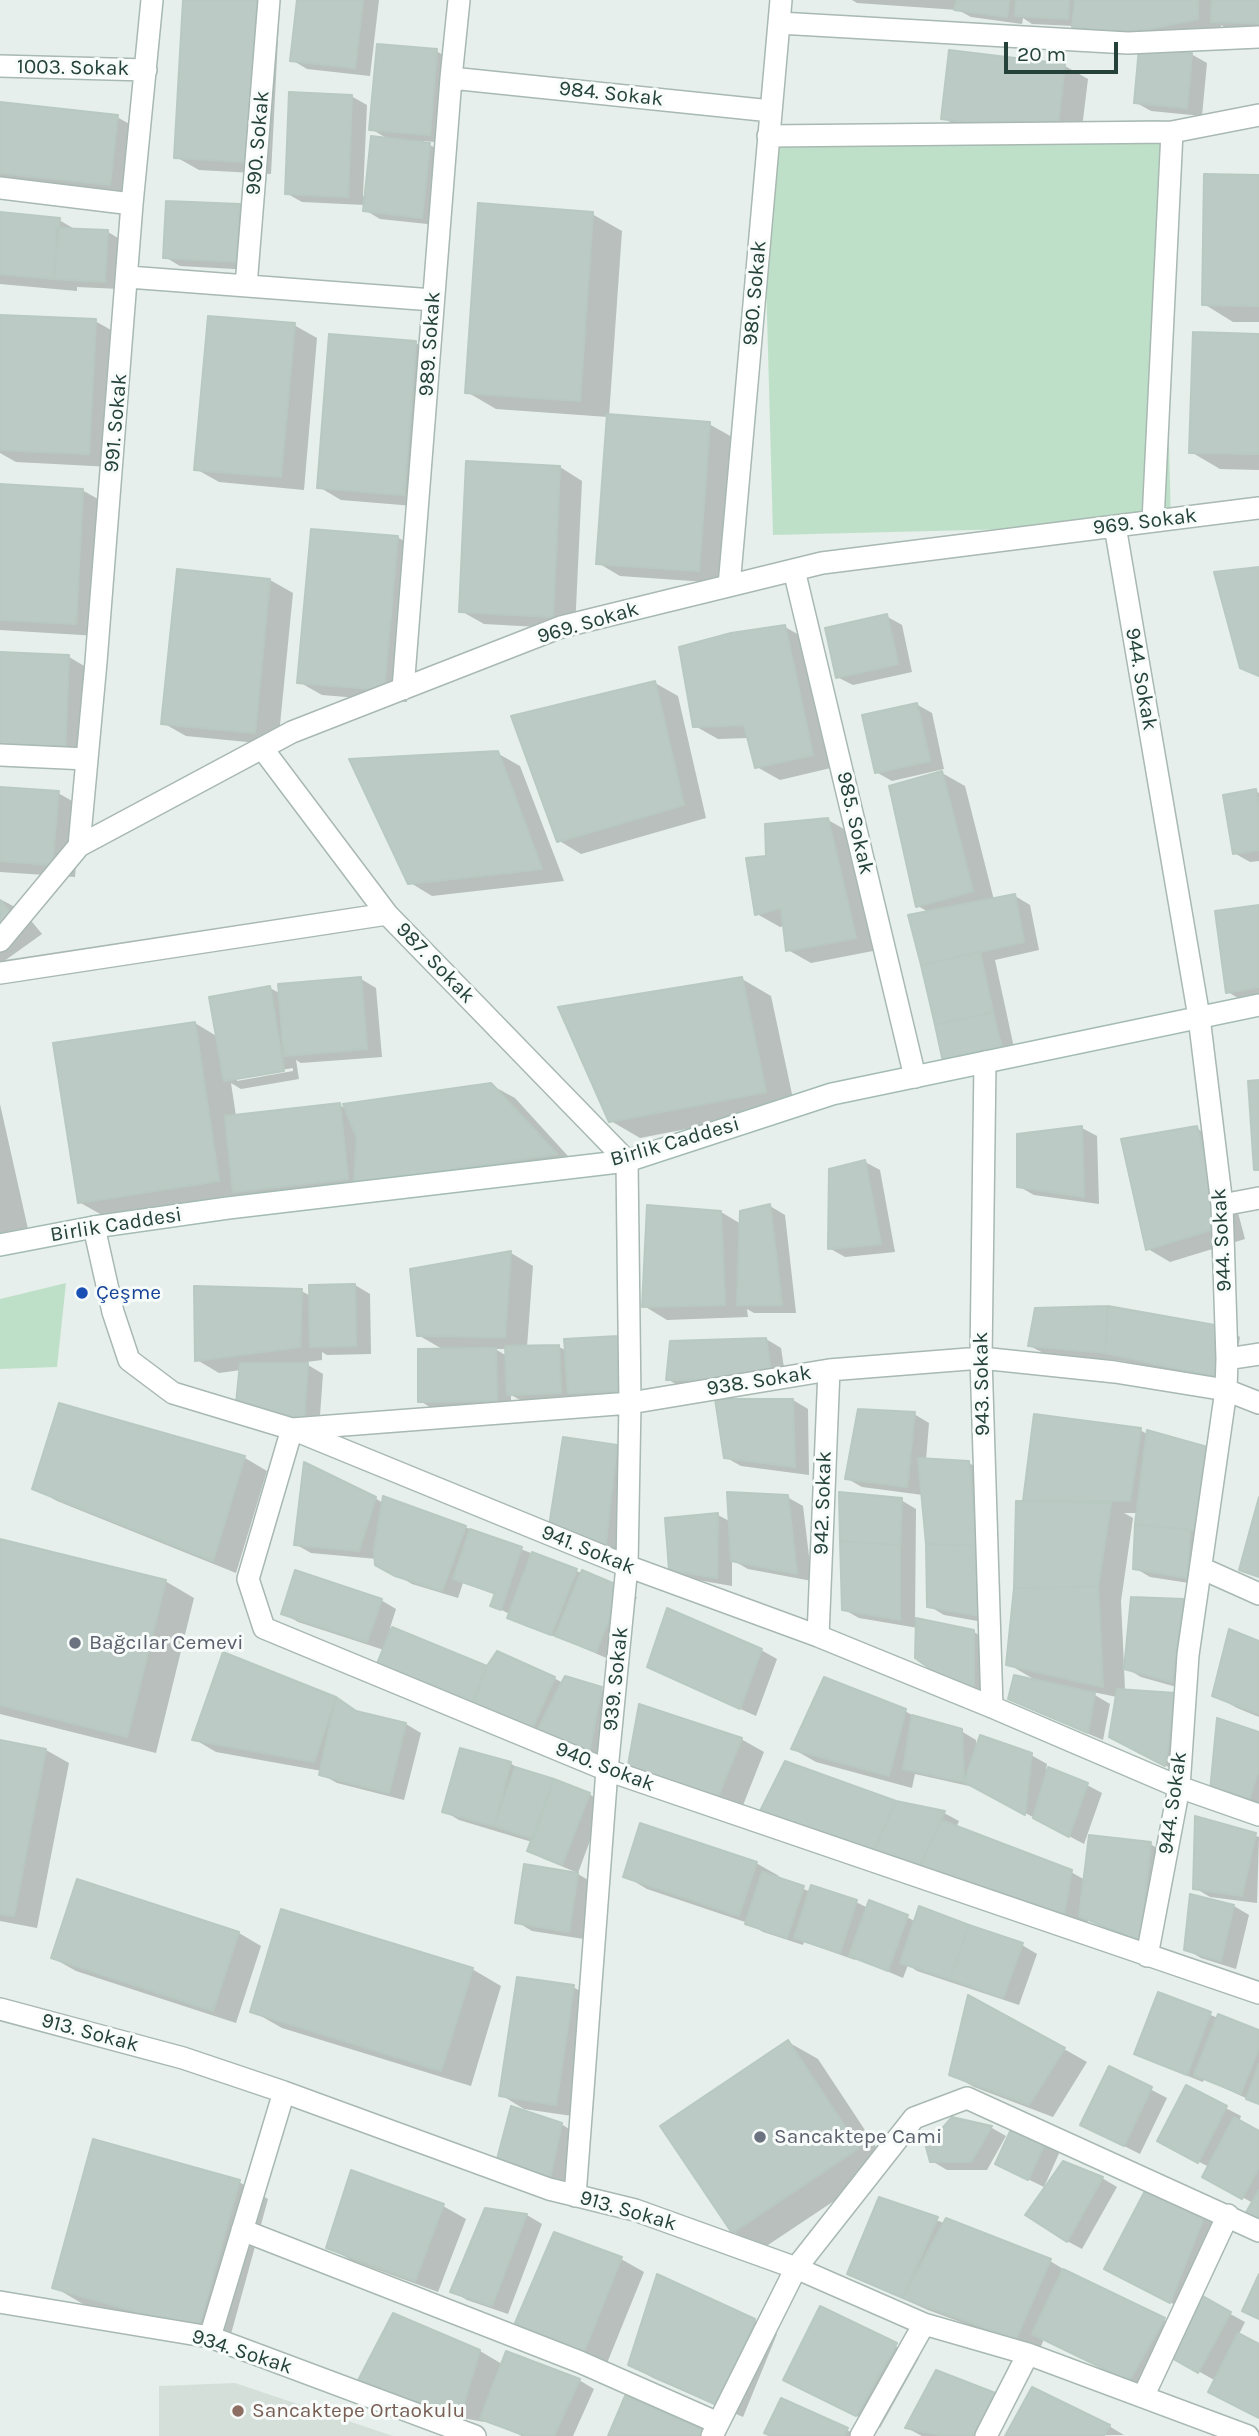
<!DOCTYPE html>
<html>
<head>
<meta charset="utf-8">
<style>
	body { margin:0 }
	#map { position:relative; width:1259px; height:2436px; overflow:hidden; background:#e6efeb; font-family:Karla,sans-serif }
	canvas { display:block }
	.scale { position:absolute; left:1004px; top:42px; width:114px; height:32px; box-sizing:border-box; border:4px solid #24423a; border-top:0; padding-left:9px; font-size:21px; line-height:24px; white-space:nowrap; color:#24423a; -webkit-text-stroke:5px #f7fbf9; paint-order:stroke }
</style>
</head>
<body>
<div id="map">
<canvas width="1259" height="2436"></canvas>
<div class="scale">20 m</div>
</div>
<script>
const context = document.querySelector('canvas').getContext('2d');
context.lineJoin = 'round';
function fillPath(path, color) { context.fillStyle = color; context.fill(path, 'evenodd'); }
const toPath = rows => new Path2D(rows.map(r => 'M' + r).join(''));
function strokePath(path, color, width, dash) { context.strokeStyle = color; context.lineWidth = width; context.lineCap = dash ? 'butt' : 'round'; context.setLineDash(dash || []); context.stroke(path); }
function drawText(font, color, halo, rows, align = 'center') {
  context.font = font + ' Karla,sans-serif'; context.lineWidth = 6; context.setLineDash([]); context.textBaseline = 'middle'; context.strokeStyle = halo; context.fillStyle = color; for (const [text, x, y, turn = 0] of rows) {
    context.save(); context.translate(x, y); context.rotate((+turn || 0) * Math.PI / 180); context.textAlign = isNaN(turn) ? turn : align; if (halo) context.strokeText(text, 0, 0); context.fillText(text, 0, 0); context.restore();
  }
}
fillPath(toPath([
	[235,2383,393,2436,159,2436,159,2386]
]), '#d4dfda');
fillPath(toPath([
	[1161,120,1171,525,773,535,762,130],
	[66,1283,57,1367,0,1369,0,1299]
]), '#bfe0c8');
fillPath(toPath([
	[184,0,280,0,271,174,199,170,176,157],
	[299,0,379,0,370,76,307,69,292,60],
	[852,0,1259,0,1259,35,1236,34,1221,25,1221,32,1097,40,1074,26,1032,24,1023,18,1022,24,971,17,958,10,857,3],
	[436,51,452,60,445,143,423,141,444,153,437,225,380,219,365,210,365,205,302,202,286,193,351,96,367,105,363,196,366,196,390,140,371,129],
	[1191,54,1207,63,1202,116,1151,111,1135,102],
	[1065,66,1088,79,1080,144,966,131,943,118],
	[0,104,117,117,140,130,133,197,0,183],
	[1259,177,1259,322,1233,322,1204,304],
	[240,206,255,215,252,270,180,266,165,257],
	[0,214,59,220,78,231,108,232,123,241,120,289,77,287,77,291,0,284],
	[592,214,622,231,609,416,709,424,732,437,721,583,620,576,598,563,608,417,496,409,467,392],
	[0,316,95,321,118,334,112,467,16,462,0,453],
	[294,325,317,338,304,490,219,482,196,469],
	[1259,335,1259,470,1220,469,1191,452],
	[331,336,416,343,439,356,426,507,341,500,319,487],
	[560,467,582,481,575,629,484,624,461,611],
	[0,486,82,490,105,503,98,636,0,630],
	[397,537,420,550,407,702,322,695,299,682],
	[179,571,270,580,293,593,278,745,186,736,163,723],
	[886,616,902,625,912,672,853,685,837,677],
	[785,627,808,640,835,767,780,780,757,767,749,738,718,739,695,726],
	[0,653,69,657,91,670,87,765,0,761],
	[655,683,678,696,706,818,581,854,558,840],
	[916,704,932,713,944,769,892,781,876,772],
	[497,753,520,766,564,881,432,896,409,882],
	[942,773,965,786,994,900,1015,896,1030,905,1039,950,995,960,1016,1057,945,1061,910,917,930,913,918,906],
	[0,788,58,793,81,806,75,877,0,872],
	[1255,791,1259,793,1259,861,1250,862,1234,853],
	[828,820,851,833,878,950,811,963,788,950,785,926,780,927,757,914,768,858],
	[0,899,24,912,42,934,0,964],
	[1259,906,1259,998,1243,1001,1228,992],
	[361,979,376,988,382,1057,301,1063,296,1060,299,1079,241,1089,231,1083,236,1116,339,1105,347,1109,491,1085,515,1098,578,1167,109,1219,79,1202,195,1023,218,1037,270,988,281,994],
	[293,1068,293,1071,237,1081,237,1077],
	[742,979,771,996,795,1108,640,1138,611,1121],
	[0,1104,28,1229,0,1234],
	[1082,1128,1097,1136,1099,1204,1034,1195,1018,1186],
	[1196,1128,1219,1141,1245,1239,1170,1262,1148,1249],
	[865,1162,880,1170,895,1252,845,1257,829,1248],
	[770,1206,785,1215,796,1313,754,1313,747,1309,748,1317,667,1320,644,1306,721,1212,741,1224],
	[511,1253,533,1266,527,1347,559,1347,567,1351,617,1337,633,1346,636,1398,585,1401,575,1396,575,1401,524,1402,511,1395,511,1409,435,1410,420,1401,444,1350,418,1335],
	[495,1349,507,1349,507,1356],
	[355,1285,370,1294,371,1354,327,1355,322,1352,322,1360,299,1363,299,1365,308,1365,323,1374,319,1429,296,1428,241,1370,219,1373,197,1360,301,1291,311,1296],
	[1225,1328,1240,1337,1232,1385,1122,1361,1045,1354,1030,1346],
	[766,1339,781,1348,787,1387,683,1388,667,1379],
	[793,1400,808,1409,809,1475,741,1466,725,1457],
	[60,1405,245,1458,267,1471,236,1573,57,1501,34,1488],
	[914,1414,929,1423,926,1460,969,1463,984,1472,994,1624,944,1615,929,1606,928,1544,923,1495,862,1487,846,1478],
	[1035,1416,1140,1430,1149,1435,1210,1449,1202,1585,1150,1577,1135,1568,1138,1513,1124,1513,1133,1518,1121,1601,1124,1666,1183,1601,1199,1610,1187,1690,1141,1677,1124,1667,1125,1691,1175,1695,1180,1773,1127,1745,1117,1697,1088,1691,1110,1704,1103,1740,1025,1707,1010,1698,1037,1681,1008,1664],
	[617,1446,632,1455,621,1557,567,1534],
	[787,1497,803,1506,812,1581,748,1569,732,1560,732,1586,686,1578,670,1569,667,1519,718,1515,731,1522],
	[375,1498,383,1503,465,1527,622,1589,637,1597,611,1660,567,1641,525,1626,510,1618,511,1615,493,1605,496,1595,463,1583,458,1598,412,1584,377,1564,377,1559,311,1553,295,1544],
	[901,1500,916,1509,915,1620,974,1632,989,1641,989,1706,918,1628,859,1618,843,1609],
	[0,1540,165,1581,194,1598,156,1753,0,1714],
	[381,1600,396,1609,390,1628,488,1669,554,1678,563,1683,601,1689,617,1698,604,1760,485,1718,384,1650,298,1622,283,1613],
	[1259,1643,1259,1717,1237,1708,1214,1695],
	[761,1650,777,1659,756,1716,665,1675],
	[335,1698,358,1711,406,1724,421,1733,404,1800,337,1783,321,1774,322,1771,216,1752,194,1739],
	[905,1711,917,1718,961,1731,976,1740,977,1749,1031,1755,1047,1764,1046,1769,1087,1785,1102,1793,1084,1844,978,1788,915,1774,912,1788,816,1762,793,1749],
	[1259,1734,1259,1812,1228,1799],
	[741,1739,764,1752,738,1818,651,1789],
	[0,1741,46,1750,69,1763,37,1928,0,1921],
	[510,1763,526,1773,589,1794,604,1803,578,1873,544,1859,529,1851,532,1842,459,1820,444,1811],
	[895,1803,944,1813,959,1821,956,1828,1071,1872,1085,1880,1150,1844,1166,1853,1155,1949,1088,1920,1085,1938,785,1823],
	[1197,1818,1259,1837,1257,1903,1210,1897,1195,1888],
	[756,1863,779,1876,778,1879,811,1892,856,1902,868,1908,907,1917,916,1922,1022,1945,1037,1954,1019,2005,917,1971,908,1965,903,1978,856,1958,855,1960,804,1942,803,1945,763,1932,748,1923,647,1889,625,1876],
	[526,1866,578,1874,593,1883,584,1939,532,1931,517,1922],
	[1234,1906,1249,1915,1236,1969,1201,1958,1186,1949],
	[239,1933,261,1946,236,2023,76,1971,53,1958],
	[472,1969,501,1986,471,2086,282,2028,252,2011],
	[573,1987,596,2000,579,2117,524,2109,501,2095],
	[1159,1994,1218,2018,1259,2031,1259,2104,1204,2079,1203,2082,1152,2062,1136,2054],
	[788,2042,818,2059,888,2165,762,2249,733,2232],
	[1064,2049,1087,2062,1053,2117,974,2087,951,2074],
	[1110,2068,1167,2098,1140,2154,1098,2133],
	[1187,2088,1241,2116,1239,2122,1259,2133,1259,2221,1253,2203,1204,2176,1209,2167,1175,2149],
	[953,2119,992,2128,1006,2136,987,2170,947,2170,932,2161],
	[561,2124,576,2133,565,2186,514,2167],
	[1015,2126,1061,2149,1044,2187,1013,2172],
	[353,2172,443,2206,466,2219,438,2292,351,2260,328,2247],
	[1102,2178,1117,2187,1082,2249,1067,2241],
	[239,2182,268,2199,228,2345,83,2304,54,2287],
	[880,2200,1050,2261,1073,2275,1184,2330,1201,2298,1245,2322,1238,2336,1259,2346,1259,2417,1216,2381,1173,2357,1153,2393,1044,2339,1039,2351,928,2310,865,2282],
	[486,2210,527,2215,542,2224,508,2314,467,2300,452,2291],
	[1204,2217,1219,2226,1185,2310,1121,2277],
	[621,2259,644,2272,603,2373,517,2323],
	[658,2276,755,2320,777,2334,743,2417,653,2378,630,2365],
	[820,2308,919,2358,880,2428,785,2379],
	[480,2351,502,2364,579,2380,594,2389,573,2436,522,2436,485,2420,484,2422,377,2402],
	[1033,2389,1109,2426,1124,2435,1007,2436],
	[782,2400,847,2430,858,2436,773,2436],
	[907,2428,996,2436,922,2436]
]), '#0003');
const building = toPath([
	[183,0,257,0,248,162,174,158,183,0],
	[297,0,363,0,355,68,290,61,297,0],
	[957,0,1009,0,1007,17,954,10,957,0],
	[1016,0,1069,0,1068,19,1015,16,1016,0],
	[1075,0,1198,0,1198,19,1124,34,1072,27,1075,0],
	[1212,0,1259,0,1259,23,1211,22,1212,0],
	[377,44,437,49,430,135,369,130,377,44],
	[1139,48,1192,53,1187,108,1134,103,1139,48],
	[949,50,1065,64,1057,133,941,119,949,50],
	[289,92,352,95,348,197,285,194,289,92],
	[0,102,118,115,110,185,0,173,0,102],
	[371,136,430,143,422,218,363,211,371,136],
	[1204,174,1259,175,1259,306,1202,305,1204,174],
	[166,201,240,204,237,262,163,258,166,201],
	[478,203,593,212,580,401,465,393,478,203],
	[0,212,60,218,54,279,0,274,0,212],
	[56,228,108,230,105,282,54,279,56,228],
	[0,315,96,319,89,454,0,450,0,315],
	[208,316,295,323,281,477,194,470,208,316],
	[1193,332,1259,334,1259,454,1189,453,1193,332],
	[329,334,416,341,404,495,317,488,329,334],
	[607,414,710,422,699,571,596,564,607,414],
	[466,461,560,466,553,617,459,612,466,461],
	[0,484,83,489,76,624,0,620,0,484],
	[311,529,398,536,384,690,297,683,311,529],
	[1259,567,1259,676,1240,668,1214,572,1259,567],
	[177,569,270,579,255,733,161,724,177,569],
	[887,614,898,664,836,678,825,628,887,614],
	[785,625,813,755,755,768,744,725,693,727,679,647,731,633,785,625],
	[0,652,69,655,65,753,0,750,0,652],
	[655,681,684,805,557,842,511,716,655,681],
	[917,703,930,761,875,773,862,715,917,703],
	[498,751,542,869,408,884,349,759,498,751],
	[942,771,973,891,916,907,889,786,942,771],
	[0,787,59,791,52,865,0,861,0,787],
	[1256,789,1259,809,1259,850,1233,854,1223,795,1256,789],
	[828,818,856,938,786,951,781,908,755,915,746,858,766,856,765,824,828,818],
	[1015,894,1024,942,921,965,908,915,1015,894],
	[0,900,13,916,0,926,0,900],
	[1259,905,1259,987,1226,993,1215,911,1259,905],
	[980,952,993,1012,935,1025,921,965,980,952],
	[361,977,367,1049,284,1056,278,984,361,977],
	[742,977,766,1092,609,1122,558,1007,742,977],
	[270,986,284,1071,224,1081,209,997,270,986],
	[993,1012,1002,1049,943,1062,935,1025,993,1012],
	[195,1022,219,1181,78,1203,53,1043,195,1022],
	[1259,1080,1259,1170,1254,1170,1248,1081,1259,1080],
	[491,1083,557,1154,354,1184,357,1138,343,1104,491,1083],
	[340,1103,348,1179,233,1192,225,1116,340,1103],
	[1082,1126,1084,1197,1017,1187,1017,1134,1082,1126],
	[1197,1126,1223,1226,1146,1250,1121,1139,1197,1126],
	[865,1160,881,1244,828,1249,829,1169,865,1160],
	[770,1204,782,1305,737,1305,740,1211,770,1204],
	[647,1205,721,1211,725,1305,642,1307,647,1205],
	[511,1251,505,1337,417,1336,410,1269,511,1251],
	[355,1284,356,1346,310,1347,309,1285,355,1284],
	[194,1286,302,1289,300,1347,195,1361,194,1286],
	[1108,1306,1105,1353,1028,1346,1035,1308,1108,1306],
	[1108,1306,1226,1327,1216,1377,1105,1353,1108,1306],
	[618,1336,622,1391,568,1393,564,1339,618,1336],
	[766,1338,772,1379,666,1380,670,1341,766,1338],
	[559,1345,561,1393,507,1395,505,1346,559,1345],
	[496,1348,497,1401,418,1402,418,1349,496,1348],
	[240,1363,308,1363,304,1421,279,1420,236,1403,240,1363],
	[715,1399,793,1399,795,1467,724,1458,715,1399],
	[59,1403,245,1456,213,1561,32,1489,59,1403],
	[858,1409,915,1412,907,1487,845,1479,858,1409],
	[1034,1414,1141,1428,1130,1501,1023,1501,1034,1414],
	[1147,1430,1211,1448,1197,1531,1135,1524,1147,1430],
	[563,1437,617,1445,605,1550,549,1526,563,1437],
	[918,1458,969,1461,977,1546,926,1544,918,1458],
	[304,1462,376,1497,359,1551,294,1545,304,1462],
	[727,1492,788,1495,797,1574,731,1561,727,1492],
	[839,1492,902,1498,900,1545,840,1541,839,1492],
	[383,1496,466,1526,442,1591,395,1576,375,1565,374,1551,383,1496],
	[1259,1497,1259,1577,1239,1570,1259,1497],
	[1016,1501,1111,1503,1098,1587,1014,1588,1016,1501],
	[718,1513,717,1578,669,1570,665,1518,718,1513],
	[1135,1524,1190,1530,1187,1578,1133,1569,1135,1524],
	[470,1529,522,1547,501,1610,490,1606,495,1593,453,1579,470,1529],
	[0,1539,166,1580,127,1737,0,1705,0,1539],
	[840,1541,900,1545,900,1620,842,1610,840,1541],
	[926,1544,977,1546,980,1616,927,1607,926,1544],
	[532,1552,577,1569,551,1635,507,1618,532,1552],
	[295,1570,382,1599,367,1642,281,1614,295,1570],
	[582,1570,622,1587,596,1652,555,1636,582,1570],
	[1098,1587,1103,1687,1006,1665,1014,1588,1098,1587],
	[1131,1597,1184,1599,1172,1682,1124,1669,1131,1597],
	[667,1608,762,1649,740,1709,647,1667,667,1608],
	[916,1618,974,1630,974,1700,915,1658,916,1618],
	[392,1627,487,1666,469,1710,374,1671,392,1627],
	[1229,1629,1259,1641,1259,1714,1212,1696,1229,1629],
	[497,1651,555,1677,532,1729,474,1704,487,1666,497,1651],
	[223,1652,336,1697,314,1762,192,1740,223,1652],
	[1014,1675,1095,1693,1088,1733,1008,1699,1014,1675],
	[565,1676,602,1687,589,1753,536,1733,565,1676],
	[824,1677,906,1709,889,1776,791,1749,824,1677],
	[1117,1689,1176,1693,1165,1766,1109,1737,1117,1689],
	[336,1697,356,1711,406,1723,389,1793,319,1775,336,1697],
	[639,1704,742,1738,714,1806,626,1776,639,1704],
	[912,1715,962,1729,964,1782,903,1769,912,1715],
	[1217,1718,1259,1732,1259,1769,1247,1806,1210,1791,1217,1718],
	[980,1735,1032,1753,1025,1815,964,1782,980,1735],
	[0,1740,46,1749,14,1916,0,1914,0,1740],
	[460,1748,511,1762,494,1826,442,1812,460,1748],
	[785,1761,896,1801,870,1860,760,1811,785,1761],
	[515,1767,554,1779,534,1839,494,1826,515,1767],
	[1048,1767,1088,1783,1069,1837,1033,1818,1048,1767],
	[554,1779,590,1793,562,1865,527,1851,554,1779],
	[896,1801,945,1811,919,1869,874,1850,896,1801],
	[1195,1816,1256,1833,1242,1896,1193,1889,1195,1816],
	[941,1820,1072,1870,1062,1926,919,1869,941,1820],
	[640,1823,757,1862,739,1916,623,1877,640,1823],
	[1089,1835,1151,1842,1140,1942,1079,1916,1089,1835],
	[524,1864,578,1873,569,1932,515,1923,524,1864],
	[762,1872,804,1886,787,1938,745,1924,762,1872],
	[77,1879,239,1932,213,2011,51,1958,77,1879],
	[811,1885,857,1900,840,1953,794,1938,811,1885],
	[1190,1894,1234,1905,1221,1961,1184,1950,1190,1894],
	[869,1900,908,1915,888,1971,849,1956,869,1900],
	[919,1906,969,1925,950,1979,900,1963,919,1906],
	[281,1909,473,1968,441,2071,250,2012,281,1909],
	[969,1925,1023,1943,1003,1998,950,1979,969,1925],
	[517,1977,574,1985,556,2105,499,2096,517,1977],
	[1158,1992,1211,2012,1187,2075,1134,2054,1158,1992],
	[968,1995,1065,2048,1029,2105,949,2075,968,1995],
	[1218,2014,1259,2030,1259,2047,1241,2094,1194,2075,1218,2014],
	[788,2040,859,2148,732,2233,660,2126,788,2040],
	[1259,2064,1259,2104,1246,2099,1259,2064],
	[1109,2066,1152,2087,1124,2146,1080,2125,1109,2066],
	[1186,2085,1227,2106,1198,2163,1157,2141,1186,2085],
	[511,2106,562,2123,550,2178,497,2159,511,2106],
	[952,2117,992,2126,971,2162,930,2162,926,2147,952,2117],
	[1234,2117,1259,2131,1259,2167,1242,2199,1202,2177,1234,2117],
	[1014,2123,1047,2139,1028,2180,995,2164,1014,2123],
	[93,2139,240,2180,198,2329,52,2288,93,2139],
	[1063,2161,1103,2177,1067,2242,1025,2215,1063,2161],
	[351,2170,444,2204,415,2281,326,2248,351,2170],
	[1147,2187,1205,2215,1170,2303,1104,2269,1147,2187],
	[1259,2190,1259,2223,1245,2214,1259,2190],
	[879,2197,938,2217,903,2298,847,2274,879,2197],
	[485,2208,527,2214,492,2306,450,2292,485,2208],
	[946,2218,1051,2259,1016,2339,903,2298,946,2218],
	[554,2232,622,2257,580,2362,515,2323,554,2232],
	[1063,2269,1165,2318,1129,2381,1032,2334,1063,2269],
	[657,2274,755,2319,719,2406,628,2365,657,2274],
	[1259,2274,1259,2319,1242,2311,1259,2274],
	[1201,2295,1231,2312,1198,2373,1168,2356,1201,2295],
	[820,2306,897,2343,856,2416,783,2380,820,2306],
	[393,2313,480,2350,462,2410,353,2390,393,2313],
	[1238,2333,1259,2344,1259,2418,1208,2392,1238,2333],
	[506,2351,580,2379,554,2436,526,2436,480,2419,506,2351],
	[936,2370,998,2394,977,2436,945,2436,905,2428,936,2370],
	[1032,2387,1110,2425,1104,2436,1005,2436,1032,2387],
	[625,2396,705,2430,703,2436,608,2436,625,2396],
	[781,2398,848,2428,844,2436,771,2436,764,2433,781,2398]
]);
fillPath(building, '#bbcac4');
strokePath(building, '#b8c9c2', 2);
const minor = toPath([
	[779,23,1128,43,1259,37],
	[0,66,146,70],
	[451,78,771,111],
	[768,136,1172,132,1259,115],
	[0,188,132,204],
	[128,277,433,300],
	[246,286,269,0],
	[1153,521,1172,132],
	[1115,526,1199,1017,1222,1205,1227,1359,1226,1390,1188,1655,1179,1787,1147,1956],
	[794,570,915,1077],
	[729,586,781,0],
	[403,689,451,78,459,0],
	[262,748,387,914,627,1161,630,1403,627,1566,607,1770,575,2196],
	[0,755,87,759],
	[79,846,96,662,132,204,152,0],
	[0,941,79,846,292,732,561,627,822,563,1259,508],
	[0,973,387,914],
	[985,1062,981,1358,992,1707],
	[1222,1205,1259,1198],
	[94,1227,113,1312,129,1360,173,1393,292,1429,627,1566,818,1636,992,1707,1179,1787,1259,1815],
	[1227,1359,1259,1354],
	[1259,1403,1226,1390,1115,1372,981,1358,829,1370,630,1403,292,1429,248,1579,264,1628,607,1770,1259,1993],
	[1201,1568,1259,1594],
	[818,1636,829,1370],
	[0,2009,183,2058,284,2092,549,2189,635,2210,796,2268,924,2324,1028,2354,1248,2436],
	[242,2230,580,2362,718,2423],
	[0,2302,210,2337,475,2436],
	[210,2337,284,2092],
	[1143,2397,1228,2215],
	[712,2436,796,2268,914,2118,967,2098,1259,2231],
	[861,2436,924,2324],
	[986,2436,1028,2354]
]);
const secondary = toPath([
	[0,1245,94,1227,228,1208,627,1161,832,1094,1259,1005]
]);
strokePath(minor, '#a8b8b2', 24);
strokePath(secondary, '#a4bbb3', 24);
strokePath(minor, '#fff', 21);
strokePath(secondary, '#fff', 21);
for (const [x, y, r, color] of [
	[82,1293,7,"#1a4fb4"],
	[75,1643,7,"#6b7280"],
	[760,2137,7,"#6b7280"],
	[238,2411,7,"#8d6e63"]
]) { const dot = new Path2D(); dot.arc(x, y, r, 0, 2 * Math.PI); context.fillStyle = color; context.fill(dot); strokePath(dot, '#f7fbf9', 2.5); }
drawText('21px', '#24423a', '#f7fbf9', [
	["1003. Sokak",73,68,1],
	["984. Sokak",611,94,6],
	["990. Sokak",258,143,-85],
	["980. Sokak",755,293,-85],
	["989. Sokak",430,344,-86],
	["991. Sokak",116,423,-85],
	["969. Sokak",1145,522,-7],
	["969. Sokak",588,623,-16],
	["944. Sokak",1141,679,80],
	["985. Sokak",855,823,77],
	["987. Sokak",435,963,46],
	["Birlik Caddesi",675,1142,-16],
	["Birlik Caddesi",116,1225,-9],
	["944. Sokak",1222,1240,-93],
	["938. Sokak",759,1381,-9],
	["943. Sokak",982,1384,-91],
	["942. Sokak",823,1503,-88],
	["941. Sokak",588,1550,22],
	["939. Sokak",616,1679,-84],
	["940. Sokak",605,1767,21],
	["944. Sokak",1173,1803,-82],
	["913. Sokak",90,2033,15],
	["913. Sokak",628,2211,16],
	["934. Sokak",242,2352,18]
]);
drawText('21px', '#164399', '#f7fbf9', [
	["Çeşme",96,1293]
], 'left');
drawText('21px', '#5b616d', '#f7fbf9', [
	["Bağcılar Cemevi",89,1643],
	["Sancaktepe Cami",774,2137]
], 'left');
drawText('21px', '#785e54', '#f7fbf9', [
	["Sancaktepe Ortaokulu",252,2411]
], 'left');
</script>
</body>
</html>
